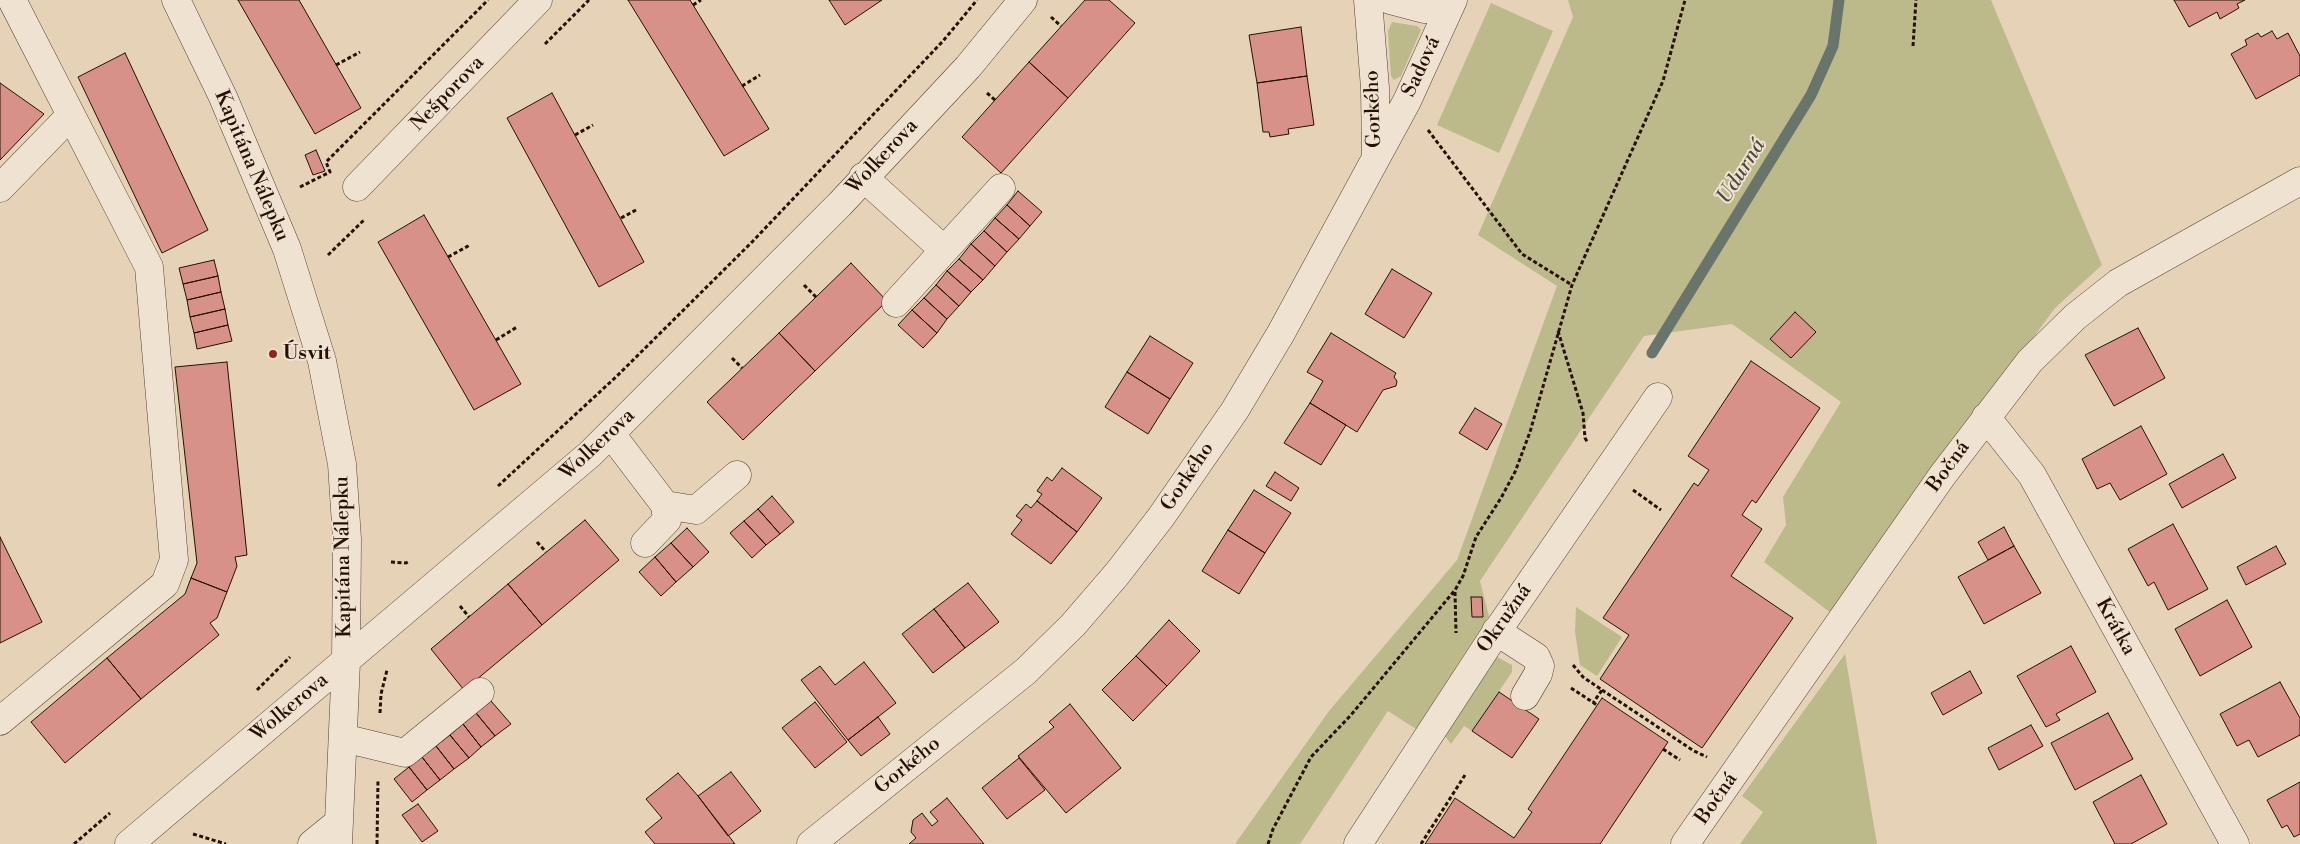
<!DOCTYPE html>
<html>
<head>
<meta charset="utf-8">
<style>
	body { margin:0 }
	canvas { display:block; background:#e6d3b7 }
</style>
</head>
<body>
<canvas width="2300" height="844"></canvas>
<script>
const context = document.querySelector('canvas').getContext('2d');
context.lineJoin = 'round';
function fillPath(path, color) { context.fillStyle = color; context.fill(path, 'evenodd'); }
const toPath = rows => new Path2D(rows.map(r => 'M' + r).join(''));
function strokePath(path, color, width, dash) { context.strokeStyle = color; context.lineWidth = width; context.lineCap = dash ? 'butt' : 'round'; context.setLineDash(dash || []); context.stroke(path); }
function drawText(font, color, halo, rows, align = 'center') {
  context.font = font + ' "Libre Bodoni",serif'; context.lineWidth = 4; context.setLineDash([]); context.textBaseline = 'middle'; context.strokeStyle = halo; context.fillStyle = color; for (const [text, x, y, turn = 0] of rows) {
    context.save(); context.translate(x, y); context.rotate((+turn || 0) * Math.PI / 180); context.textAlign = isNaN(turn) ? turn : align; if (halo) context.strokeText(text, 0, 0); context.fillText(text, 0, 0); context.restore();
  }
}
fillPath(toPath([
	[1568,0,1991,0,2102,265,2055,308,1831,613,1764,562,1786,525,1783,497,1841,402,1732,324,1644,336,1480,581,1489,616,1416,729,1388,711,1300,844,1235,844,1329,711,1457,560,1557,286,1478,235,1573,17],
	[1491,3,1553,31,1499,153,1437,125],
	[1392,22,1417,26,1421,30,1401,76,1394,80,1391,76,1388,31],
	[1576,607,1622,637,1597,676,1580,665,1575,632],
	[1845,654,1877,844,1740,844,1763,812,1742,796],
	[1497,657,1512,665,1512,672,1472,731,1464,726,1451,744,1445,736,1447,732]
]), '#bcba8a');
strokePath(toPath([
	[1652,353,1811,95,1833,46,1839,0]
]), '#69756b', 11);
const building = toPath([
	[238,0,299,0,361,108,315,134,238,0],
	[628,0,690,0,769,129,724,156,628,0],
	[829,0,882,0,845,25,829,0],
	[1085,0,1109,0,1135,23,1068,98,1029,62,1085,0],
	[2174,0,2245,0,2237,4,2239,8,2220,19,2217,12,2189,27,2174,0],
	[1301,27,1307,76,1257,83,1249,35,1301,27],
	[2272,31,2277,39,2288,33,2300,56,2300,75,2256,99,2231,54,2247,45,2245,40,2258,33,2261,37,2272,31],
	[125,53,208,230,162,253,78,77,125,53],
	[1029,62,1068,98,1001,173,962,137,1029,62],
	[1307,76,1314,125,1288,129,1289,134,1270,137,1269,132,1263,132,1257,83,1307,76],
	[0,83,44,114,0,160,0,83],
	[552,93,644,262,599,287,507,118,552,93],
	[316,150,325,171,313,175,305,155,316,150],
	[1018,191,1042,212,1030,226,1007,205,1018,191],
	[1007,205,1030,226,1019,239,995,218,1007,205],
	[424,215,521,384,474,410,378,242,424,215],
	[995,218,1019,239,1007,252,984,231,995,218],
	[984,231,1007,252,995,266,971,244,984,231],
	[971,244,995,266,983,280,959,259,971,244],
	[959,259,983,280,971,292,947,271,959,259],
	[214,260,218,276,183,284,179,268,214,260],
	[851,263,887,301,815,371,779,333,851,263],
	[1392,269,1432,293,1404,338,1365,314,1392,269],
	[947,271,971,292,959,306,936,285,947,271],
	[218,276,221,292,187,300,183,284,218,276],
	[936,285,959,306,947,319,924,298,936,285],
	[221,292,225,309,190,317,187,300,221,292],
	[924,298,947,319,937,333,912,310,924,298],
	[225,309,228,325,194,333,190,317,225,309],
	[912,310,937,333,923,348,898,325,912,310],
	[1795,312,1816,332,1791,358,1770,339,1795,312],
	[228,325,232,341,197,349,194,333,228,325],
	[2138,328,2165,378,2114,406,2085,355,2138,328],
	[779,333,815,371,743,440,707,402,779,333],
	[1331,333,1396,373,1394,377,1397,381,1396,386,1383,390,1357,432,1310,403,1323,381,1307,372,1331,333],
	[1150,336,1193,363,1170,399,1127,372,1150,336],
	[1751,361,1820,408,1756,503,1752,500,1742,515,1762,529,1731,576,1793,618,1702,748,1600,679,1629,635,1603,618,1694,483,1698,486,1709,470,1688,456,1751,361],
	[227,362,247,555,235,557,237,566,227,592,191,578,197,563,175,367,227,362],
	[1127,372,1170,399,1148,434,1105,407,1127,372],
	[1310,403,1346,425,1321,465,1284,443,1310,403],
	[1475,408,1502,424,1487,450,1459,433,1475,408],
	[2141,426,2167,474,2120,500,2110,483,2097,489,2082,459,2141,426],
	[2223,454,2236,478,2182,508,2169,484,2223,454],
	[1062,468,1102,498,1077,532,1037,501,1042,494,1037,491,1047,477,1052,481,1062,468],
	[1275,472,1299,488,1291,501,1266,486,1275,472],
	[1254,490,1291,513,1265,553,1228,530,1254,490],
	[772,496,794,522,780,534,758,509,772,496],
	[1037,501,1077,532,1051,564,1011,534,1022,520,1016,516,1026,504,1031,508,1037,501],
	[758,509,780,534,766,545,744,521,758,509],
	[585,520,619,560,542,625,508,584,585,520],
	[744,521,766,545,752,558,730,533,744,521],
	[2173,524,2208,589,2168,610,2154,582,2148,586,2128,549,2173,524],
	[2004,527,2014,546,1988,560,1978,542,2004,527],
	[687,528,709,552,693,567,671,543,687,528],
	[1228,530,1265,553,1239,594,1202,571,1228,530],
	[0,537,42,622,0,643,0,537],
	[671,543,693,567,676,582,655,557,671,543],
	[2014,546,2041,593,1984,624,1958,577,2014,546],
	[2276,546,2286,564,2246,585,2237,567,2276,546],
	[655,557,676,582,661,596,639,572,655,557],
	[191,578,227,592,217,618,210,623,219,635,141,699,107,658,185,594,191,578],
	[968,583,999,622,965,648,934,609,968,583],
	[508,584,542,625,464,690,431,649,508,584],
	[1471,597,1482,597,1483,617,1472,617,1471,597],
	[2227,600,2252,647,2200,676,2175,629,2227,600],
	[934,609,965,648,933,673,902,634,934,609],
	[1169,620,1200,651,1167,686,1136,656,1169,620],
	[2071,646,2096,692,2056,714,2060,720,2046,727,2017,676,2071,646],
	[1136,656,1167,686,1133,721,1102,690,1136,656],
	[107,658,141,699,65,763,31,722,107,658],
	[864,662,896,703,848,740,801,680,820,666,835,685,864,662],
	[1970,671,1982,693,1943,715,1931,693,1970,671],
	[2280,682,2300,718,2300,735,2258,757,2249,740,2237,746,2220,714,2280,682],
	[1499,692,1539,719,1512,758,1472,731,1499,692],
	[1602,698,1668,742,1600,844,1425,844,1455,798,1514,838,1532,812,1528,809,1602,698],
	[491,701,511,724,495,736,476,713,491,701],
	[815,702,847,742,815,768,782,728,815,702],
	[1070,704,1121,768,1066,813,1018,756,1054,727,1049,722,1070,704],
	[476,713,495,736,481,747,463,724,476,713],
	[2108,713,2133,759,2075,790,2051,743,2108,713],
	[878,717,890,734,861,756,848,740,878,717],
	[463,724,481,747,469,758,450,735,463,724],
	[2031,725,2043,746,1999,770,1988,748,2031,725],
	[450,735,469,758,454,769,436,746,450,735],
	[436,746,454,769,440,780,422,757,436,746],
	[422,757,440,780,427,790,409,767,422,757],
	[1019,758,1045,790,1007,819,982,788,1019,758],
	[409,767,427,790,412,802,394,779,409,767],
	[731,772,761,811,728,836,698,796,731,772],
	[678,773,698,796,735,844,655,844,645,832,662,818,646,799,678,773],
	[2141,775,2167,824,2131,844,2115,844,2093,802,2141,775],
	[2300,782,2300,834,2294,837,2287,825,2282,828,2267,800,2300,782],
	[947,798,984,844,909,844,916,838,911,832,913,820,922,813,932,826,938,821,930,812,947,798],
	[418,804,438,831,422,842,402,815,418,804]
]);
fillPath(building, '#d89188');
strokePath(building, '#261005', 1);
const minor = toPath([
	[176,0,223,97,287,249,322,361,342,464,347,539,346,662,338,844],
	[1368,0,1375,88,1376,158],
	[1390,0,1424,9,1450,6],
	[863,177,944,250],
	[357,187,538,0],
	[0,188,71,115],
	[896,303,1001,188],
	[1986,417,2032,475,2235,844],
	[611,434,665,505,667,520,645,543],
	[665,505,696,510,737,475],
	[1496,631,1536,657,1540,666,1538,674,1525,696],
	[0,721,165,584,174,560,149,267,12,0],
	[343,738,405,753,480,692],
	[129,844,590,454,840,204,968,67,1023,0],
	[312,844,339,822],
	[811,844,1026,671,1073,625,1117,574,1161,517,1235,410,1281,333,1407,101,1453,0],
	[1358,844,1495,634,1658,397],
	[1685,844,1942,476,2030,361,2075,317,2118,283,2300,181]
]);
strokePath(minor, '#564132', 29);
strokePath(toPath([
	[693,5,701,0],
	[1051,17,1061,26],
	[545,44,589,0],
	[1913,46,1916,0],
	[336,65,360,52],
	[742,86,760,75],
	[987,93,995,100],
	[1428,130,1522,254,1572,285],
	[575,135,593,125],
	[300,187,330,172,326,162,488,0],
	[621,218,638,209],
	[328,255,365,219],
	[448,257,470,245],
	[804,285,816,297],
	[1558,331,1583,413,1585,438,1588,443],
	[496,340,517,327],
	[732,358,742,368],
	[498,486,617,376,753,241,943,41,977,0],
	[1633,490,1661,510],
	[537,542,546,552],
	[391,562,406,563,410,561],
	[1455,592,1456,633],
	[460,606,469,617],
	[1573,665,1583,677,1602,690,1593,703],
	[1571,688,1597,705],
	[257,690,290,657],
	[1602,690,1694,751,1707,757],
	[380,713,381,694,387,670],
	[1663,749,1680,760],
	[193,834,226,844],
	[74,844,110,813],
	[377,844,378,779],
	[1268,844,1273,829,1311,757,1351,715,1455,590,1463,576,1476,537,1501,498,1515,472,1530,432,1572,285,1663,81,1685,0],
	[1421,844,1465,775]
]), '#261005', 3, [4, 2.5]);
strokePath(minor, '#efe2d0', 28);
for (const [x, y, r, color] of [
	[273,354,5,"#8f2418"]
]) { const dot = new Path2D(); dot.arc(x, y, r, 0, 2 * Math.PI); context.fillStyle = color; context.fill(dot); strokePath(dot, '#efe2d0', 2); }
drawText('20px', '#261005', '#efe2d0', [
	["Sadová",1422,67,-65],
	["Nešporova",448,94,-46],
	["Gorkého",1374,109,-92],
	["Wolkerova",883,157,-47],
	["Kapitána Nálepku",251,166,67],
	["Wolkerova",598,445,-43],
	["Bočná",1949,467,-54],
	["Gorkého",1188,477,-56],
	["Kapitána Nálepku",344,557,-91],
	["Okružná",1505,619,-55],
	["Krátka",2115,627,61],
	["Wolkerova",290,708,-40],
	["Gorkého",908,766,-39],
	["Bočná",1717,799,-55]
]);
drawText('bold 20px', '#261005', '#efe2d0', [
	["Úsvit",283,354]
], 'left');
drawText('italic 21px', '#4d4b40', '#efe2d0', [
	["Udurná",1742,172,-58]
]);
</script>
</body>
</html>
